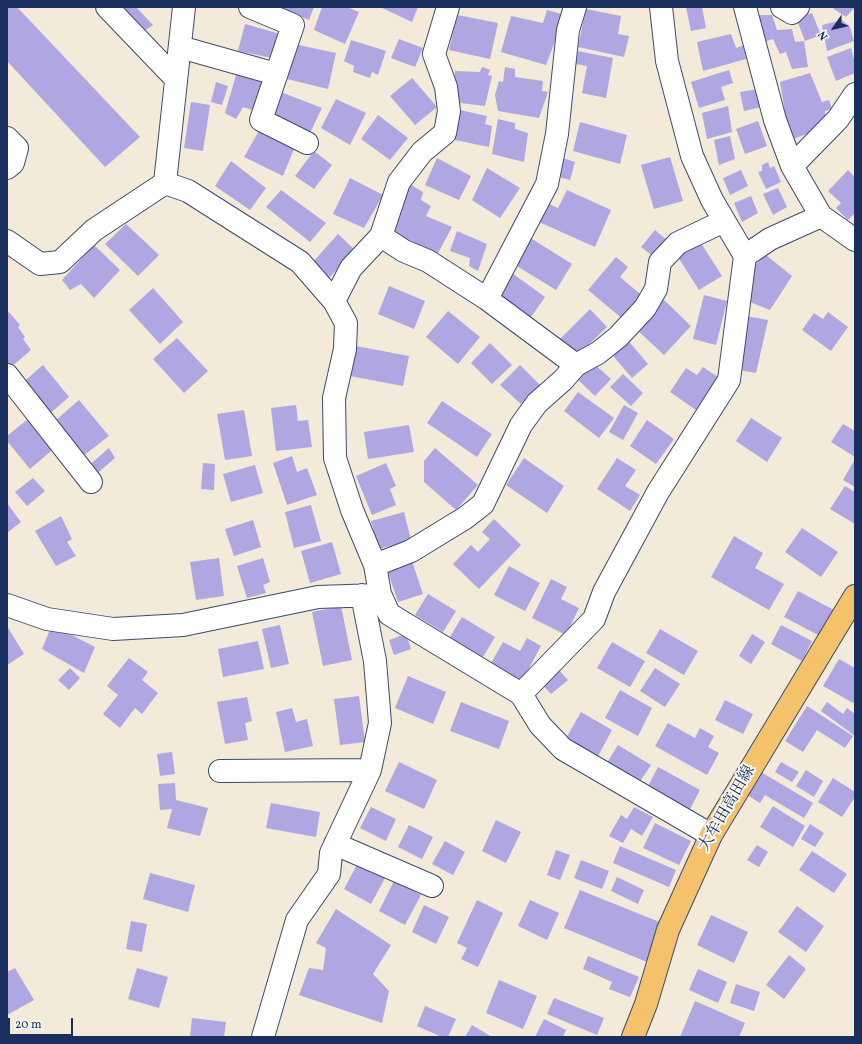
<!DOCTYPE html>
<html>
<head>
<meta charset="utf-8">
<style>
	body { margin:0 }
	#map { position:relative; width:862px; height:1044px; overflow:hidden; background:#f3ead9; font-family:Vollkorn,serif }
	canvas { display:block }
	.frame { position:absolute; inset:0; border:8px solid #1b2f5e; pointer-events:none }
	.north { position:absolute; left:814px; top:8px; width:40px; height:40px; -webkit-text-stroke:3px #f6f6f2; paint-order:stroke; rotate:236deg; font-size:11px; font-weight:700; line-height:16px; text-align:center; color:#1b2f5e }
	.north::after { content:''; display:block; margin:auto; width:14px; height:18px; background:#1b2f5e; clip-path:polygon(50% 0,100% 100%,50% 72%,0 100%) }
	.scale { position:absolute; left:8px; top:1018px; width:65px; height:18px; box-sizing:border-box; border:2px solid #1b2f5e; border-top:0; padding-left:5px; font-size:12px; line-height:14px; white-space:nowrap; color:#1b2f5e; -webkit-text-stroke:3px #f6f6f2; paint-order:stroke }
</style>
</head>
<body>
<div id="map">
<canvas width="862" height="1044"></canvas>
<div class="frame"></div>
<div class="north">N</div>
<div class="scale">20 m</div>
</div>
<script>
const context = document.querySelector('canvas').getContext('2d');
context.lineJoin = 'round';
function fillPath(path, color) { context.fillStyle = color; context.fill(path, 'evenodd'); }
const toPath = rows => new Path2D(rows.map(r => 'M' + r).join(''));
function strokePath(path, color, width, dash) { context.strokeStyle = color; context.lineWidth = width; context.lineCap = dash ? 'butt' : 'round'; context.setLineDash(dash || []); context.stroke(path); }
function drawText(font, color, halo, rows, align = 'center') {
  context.font = font + ' Vollkorn,"Noto Serif JP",serif'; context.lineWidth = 4; context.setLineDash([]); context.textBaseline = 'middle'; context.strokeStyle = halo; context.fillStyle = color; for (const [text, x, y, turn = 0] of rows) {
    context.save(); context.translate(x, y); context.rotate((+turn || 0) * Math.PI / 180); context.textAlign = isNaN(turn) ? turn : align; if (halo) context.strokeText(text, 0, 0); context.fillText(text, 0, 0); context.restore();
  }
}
fillPath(toPath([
	[8,7,17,7,140,137,105,167,7,61],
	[122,7,136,7,153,25,144,31],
	[275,7,314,7,309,20],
	[322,7,347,7,359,12,345,44,314,30],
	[380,7,418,7,412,22],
	[686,7,702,7,706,28,691,31],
	[831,7,855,7,846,17],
	[586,9,621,16,618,34,629,36,624,57,578,47],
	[547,10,565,15,546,65,501,52,511,16,543,23],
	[812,13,821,35,805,41,796,18],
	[457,15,498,23,490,59,449,50],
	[754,15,772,15,777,30,792,29,795,42,804,41,808,67,792,69,786,52,780,54,773,39,760,43],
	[842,20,850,27,854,41,827,51,822,25],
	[245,24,280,34,272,58,238,51],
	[731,34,736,48,744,45,746,59,703,71,697,42],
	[399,39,423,48,415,67,391,58],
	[351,40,386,51,378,75,372,72,370,78,353,72,354,66,344,61],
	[294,44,336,53,328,89,287,79],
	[851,48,855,63,855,73,836,81,827,57],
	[578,51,613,58,606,98,582,93,587,66,576,64],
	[482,67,490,70,488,75,492,76,485,106,453,102,455,71,480,72],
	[505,67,515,69,515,77,543,81,542,91,548,92,539,118,498,111,495,95,499,81,503,82],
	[729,70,733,83,721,87,725,100,699,108,691,82],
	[237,72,268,83,258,112,243,107,236,119,225,113],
	[810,73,822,102,829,100,832,109,825,111,825,127,788,141,779,114,785,112,780,82],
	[412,78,437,107,415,125,390,96],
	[216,82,228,86,222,105,211,102],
	[758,89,762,107,744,111,740,92],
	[281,92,322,108,308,137,270,117],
	[336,99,366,113,350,145,321,128],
	[191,102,210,105,203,151,184,148],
	[728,106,732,132,707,139,702,113],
	[460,110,487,116,485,124,492,126,489,147,455,140],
	[378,115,408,138,390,160,361,139],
	[498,119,515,123,515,129,528,133,524,162,492,154],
	[758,121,767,146,745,154,736,129],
	[580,122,627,135,620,164,573,151],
	[260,129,296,144,283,176,244,157],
	[730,136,735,159,719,165,714,140],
	[314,151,332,165,314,189,295,176],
	[560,157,575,162,570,180,554,176],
	[670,157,683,201,654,209,641,165],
	[437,158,471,176,459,200,425,185],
	[231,161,266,188,250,210,215,186],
	[768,162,770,168,774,166,781,182,766,189,758,172,762,171,762,165],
	[487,168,520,188,500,218,472,200],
	[741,170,748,186,730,195,723,178],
	[848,170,855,177,855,213,848,220,836,208,841,203,828,191],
	[350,178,383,195,364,228,333,214],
	[408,183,423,192,421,200,431,206,426,216,452,227,437,255,393,232],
	[778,188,787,207,773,215,763,194],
	[281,190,326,223,310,242,266,207],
	[567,190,611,210,595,247,539,222,547,203,558,208],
	[751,196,758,213,742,222,734,203],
	[126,224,159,255,138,276,105,244],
	[655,230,668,241,654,257,641,247],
	[457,231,487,244,478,271,469,266,470,258,450,251],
	[338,234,355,250,328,279,311,264],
	[529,237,572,264,556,290,512,263],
	[699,240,722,276,699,290,676,254],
	[94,245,120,270,94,298,81,284,70,290,62,280],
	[766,255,792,276,770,310,745,300,749,271],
	[616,257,628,267,620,277,645,298,625,321,588,290],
	[512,273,545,297,531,317,498,294],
	[389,286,425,301,414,329,378,314],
	[153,288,183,322,160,344,129,310],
	[704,295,727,301,716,345,693,339],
	[662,298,691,326,664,355,634,327],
	[590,309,607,327,575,358,558,341],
	[448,311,480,337,458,364,426,337],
	[9,312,20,325,18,327,25,337,23,339,31,350,9,369,7,366,7,313],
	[828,312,848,327,831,351,802,330,814,313,823,319],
	[746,316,768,320,756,373,734,369],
	[625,337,648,364,632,378,609,351],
	[177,338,208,371,184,393,153,359],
	[490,343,512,365,492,384,471,363],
	[356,346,409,356,403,386,350,376],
	[591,361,611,379,595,396,576,378],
	[43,365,69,397,47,416,21,384],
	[520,365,540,385,521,404,500,385],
	[703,367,718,377,696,410,670,392,686,368,697,375],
	[623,374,643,393,631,406,610,387],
	[578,392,614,418,599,438,564,411],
	[79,400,109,436,83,456,56,420],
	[442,401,492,434,477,457,427,423],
	[296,405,298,421,308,420,312,447,276,451,271,408],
	[624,405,638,413,623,440,609,432],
	[244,410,252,456,225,460,217,414],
	[33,415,57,446,30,469,7,441,7,436],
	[751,418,782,438,767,462,736,441],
	[647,420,674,439,656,464,630,446],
	[843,424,855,431,855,457,831,442],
	[409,425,414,452,368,459,364,432],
	[109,448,115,458,94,476,87,467],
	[435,448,478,485,456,510,424,482,424,461],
	[292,456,297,472,307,468,317,495,287,505,273,463],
	[524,458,564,486,547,513,506,485],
	[617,458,636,470,625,486,640,495,630,511,597,489],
	[855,459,855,487,843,480],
	[203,463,215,464,214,490,201,489],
	[386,463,396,486,390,489,396,505,372,515,356,476],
	[255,465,263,493,231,502,223,474],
	[33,478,45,491,27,506,15,492],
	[845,486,855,492,855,524,830,509],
	[7,503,21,522,7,533],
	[311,505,321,541,294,548,285,512],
	[404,512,411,540,379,549,371,521],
	[61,516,72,539,67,542,76,556,56,566,35,531],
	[494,519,521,545,479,589,453,564,471,545,478,552,490,539,482,532],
	[253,520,261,547,234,556,225,529],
	[802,528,838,552,821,577,785,552],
	[734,536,763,553,755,568,784,584,769,610,711,577],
	[332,542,341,574,310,583,301,551],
	[219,558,224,596,196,600,190,562],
	[263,558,270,582,263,585,266,593,247,598,237,566],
	[411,558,423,594,398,602,386,566],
	[509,566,540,583,525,611,494,595],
	[551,579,567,587,561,599,579,608,566,635,532,618],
	[798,591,834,610,820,636,784,617],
	[428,594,456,611,443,632,415,615],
	[341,606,352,660,323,666,312,612],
	[462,617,495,637,481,660,448,640],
	[52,625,95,647,84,673,42,649],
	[280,625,289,664,271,668,262,629],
	[781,625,812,641,802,661,771,644],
	[7,626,24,654,7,665],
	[660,629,698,651,684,675,646,653],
	[406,634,411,649,394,655,389,640],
	[752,634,765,642,751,664,739,656],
	[527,638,541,646,521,683,490,665,503,642,520,651],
	[258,641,264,669,223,677,218,649],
	[612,642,645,661,630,687,597,668],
	[129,658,148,672,142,680,158,693,142,714,135,708,120,728,103,714,118,695,107,686],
	[839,659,855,668,855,700,853,703,823,686],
	[70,668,80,678,69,690,58,680],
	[655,668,680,684,665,707,640,691],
	[558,669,568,680,551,694,541,683],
	[408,676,446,692,433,724,395,708],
	[620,690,652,708,638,736,605,718],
	[359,696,365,742,340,745,334,699],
	[247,697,252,721,245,723,248,740,225,744,217,702],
	[725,700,753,714,743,734,715,720],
	[461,702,509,721,499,749,450,731],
	[827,702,843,714,847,708,855,714,855,736,821,711],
	[807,706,853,736,845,748,817,730,803,752,785,741],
	[292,708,296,722,307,719,313,746,285,752,276,712],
	[581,712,612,730,597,758,565,740],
	[668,723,695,738,700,728,714,736,708,747,719,753,707,775,655,746],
	[618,745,651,765,637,786,605,766],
	[172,752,175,774,160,776,157,754],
	[399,762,437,780,424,809,385,791],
	[781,762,799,772,792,782,775,772],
	[658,767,700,790,689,811,647,788],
	[806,770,823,781,814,797,796,786],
	[761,772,813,803,804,818,765,795,760,803,747,795],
	[833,778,855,792,855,797,842,817,818,802],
	[175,783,176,800,208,808,200,836,167,828,172,809,160,810,158,784],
	[271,803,320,812,316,837,266,828],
	[773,806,805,826,793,847,760,827],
	[371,807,396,819,386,841,360,828],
	[634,807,653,817,642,836,631,829,623,843,609,836,621,815,627,819],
	[496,820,521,832,506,863,482,851],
	[655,823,691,841,679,865,643,848],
	[810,824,824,833,815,847,801,839],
	[409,825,433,837,422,859,398,847],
	[445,841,465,852,453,875,432,864],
	[757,845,768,852,759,867,747,860],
	[620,846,676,870,669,887,613,863],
	[556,850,570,855,560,880,547,875],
	[812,851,847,874,834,893,799,870],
	[581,860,609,871,602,889,574,878],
	[358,863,385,878,371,904,344,889],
	[150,873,195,885,188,912,143,899],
	[617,877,644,890,638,904,611,891],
	[394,881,421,895,405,925,379,911],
	[580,890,662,923,647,962,564,928],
	[477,900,503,913,478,967,461,959,467,948,457,943],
	[530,900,559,913,547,940,518,926],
	[424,905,449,917,436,944,412,932],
	[797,906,824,926,806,952,778,932],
	[336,909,391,945,373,974,389,991,382,1023,299,995,309,968,323,970,326,948,316,943],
	[711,915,748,932,734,963,697,945],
	[131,921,147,924,142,952,126,949],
	[789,955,806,969,784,999,766,985],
	[588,956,639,977,630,997,609,989,612,982,583,969],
	[15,968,34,1000,7,1015,7,972],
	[137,968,168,977,159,1008,128,999],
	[698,969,727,982,718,1003,689,990],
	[499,980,537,996,523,1029,486,1013],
	[736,984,760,992,754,1011,730,1003],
	[554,998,604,1018,597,1035,547,1014],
	[695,1001,745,1023,739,1037,680,1037],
	[425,1006,456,1019,448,1037,442,1037,417,1026],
	[192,1018,226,1022,224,1037,190,1037],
	[544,1019,566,1030,563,1037,535,1037],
	[472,1025,492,1037,465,1037]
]), '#b0a6e1');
const minor = toPath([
	[107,7,176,79],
	[250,7,293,25,261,120,307,143],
	[745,7,775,120,792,166],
	[782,7,792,13,798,7],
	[180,47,276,74],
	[7,138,17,148,13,163,7,168],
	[165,183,184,7],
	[821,216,855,240],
	[381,236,404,251,428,261,487,299,547,184,557,134,568,30,575,7],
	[7,241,40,264,60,262,94,230,165,183,188,191,300,262,334,301,346,323,345,349,334,398,335,458,352,510,375,565,380,594,389,614,521,694,540,725,563,749,711,835],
	[745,256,770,239,821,216,792,166,838,119,855,94],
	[334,301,351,268,381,236,399,182,422,152,445,133,449,111,446,87,434,54,448,7],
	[576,365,598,353,618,337,645,308,656,289,660,262,678,243,724,221],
	[7,375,91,482],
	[375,565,411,551,465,518,483,504,521,425,537,403,563,380,576,365,487,299],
	[7,605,47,619,113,629,183,625,318,597,377,595],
	[521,694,594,619,604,592,658,492,729,380,745,256,712,200,692,156,667,61,661,7],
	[220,771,370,770],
	[335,844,432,886],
	[263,1037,297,920,329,874,331,853,370,770,380,723,375,661,362,595]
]);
const primary = toPath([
	[633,1037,646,1004,668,930,711,835,855,596]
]);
strokePath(minor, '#3b4b70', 24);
strokePath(primary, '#3b4b70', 24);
strokePath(minor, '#fff', 22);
strokePath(primary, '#f3c26a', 22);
drawText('16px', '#1b2f5e', '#f6f6f2', [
	["大牟田高田線",728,809,-60]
]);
</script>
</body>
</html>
